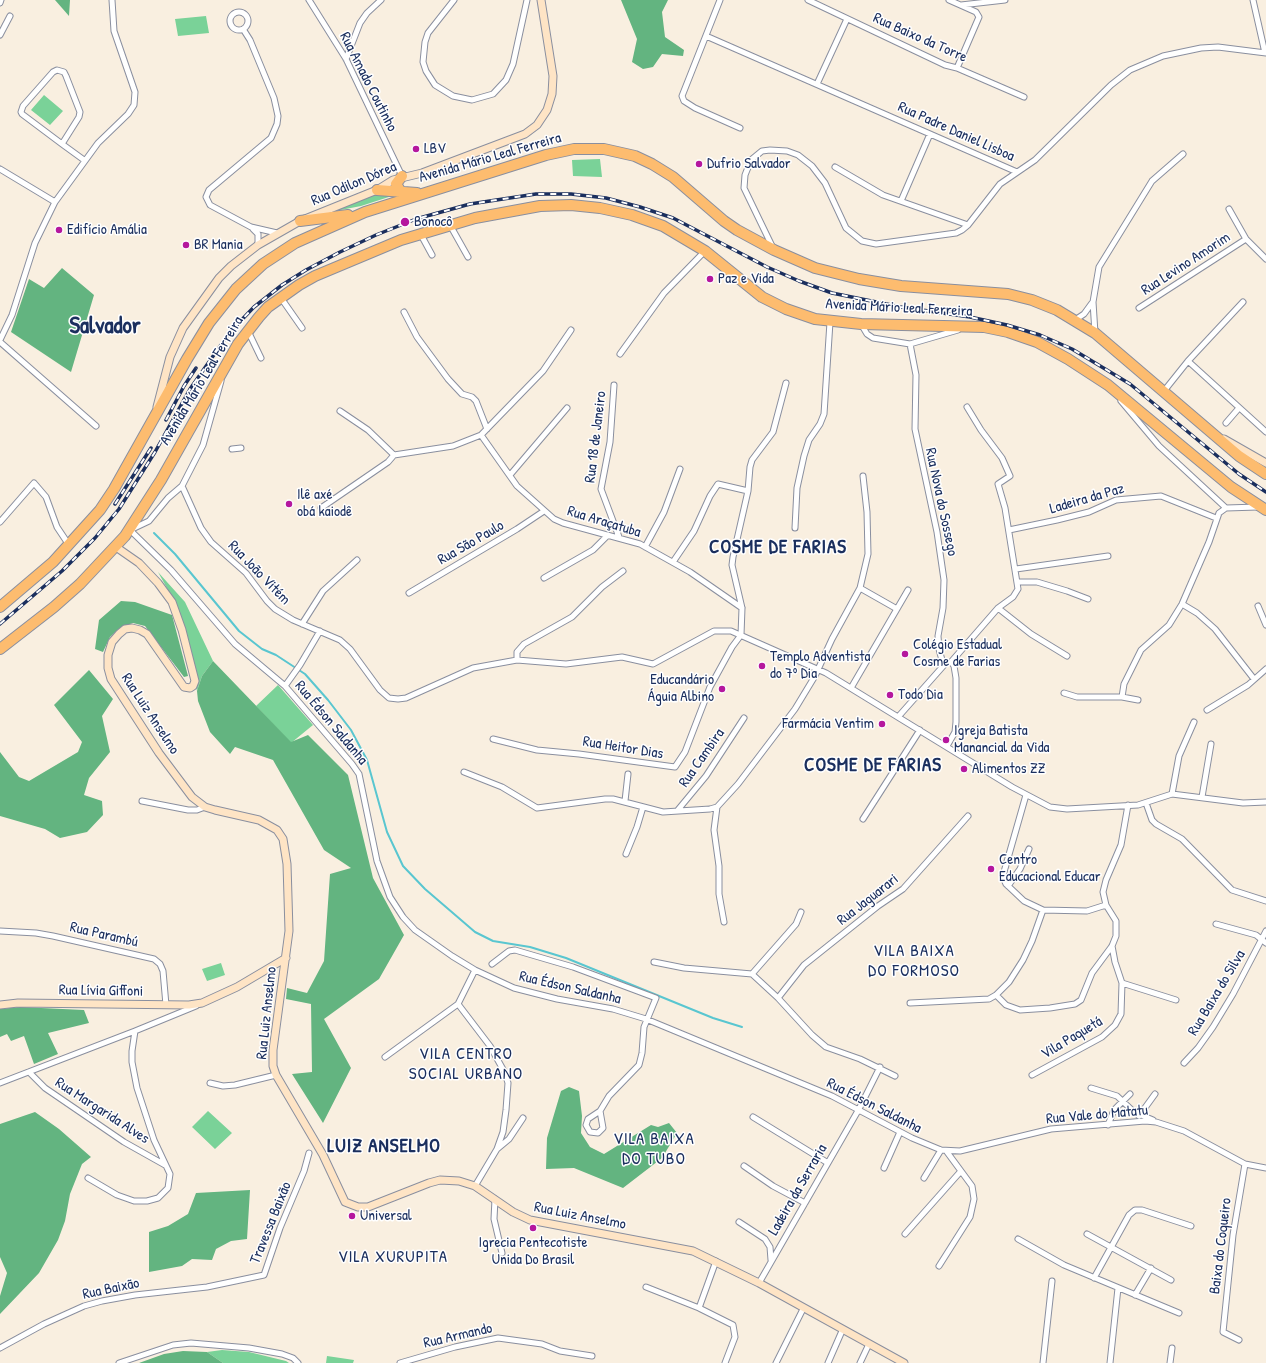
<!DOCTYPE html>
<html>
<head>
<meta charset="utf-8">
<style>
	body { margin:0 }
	canvas { display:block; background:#f9efe0 }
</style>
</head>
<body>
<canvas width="1266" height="1363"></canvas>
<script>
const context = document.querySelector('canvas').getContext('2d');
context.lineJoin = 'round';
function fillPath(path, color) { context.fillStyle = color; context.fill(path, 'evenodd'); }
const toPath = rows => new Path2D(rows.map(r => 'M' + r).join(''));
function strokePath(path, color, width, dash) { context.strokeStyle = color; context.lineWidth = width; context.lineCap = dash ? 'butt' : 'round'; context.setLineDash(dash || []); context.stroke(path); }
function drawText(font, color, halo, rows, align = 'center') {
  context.font = font + ' "Patrick Hand",sans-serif'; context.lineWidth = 3; context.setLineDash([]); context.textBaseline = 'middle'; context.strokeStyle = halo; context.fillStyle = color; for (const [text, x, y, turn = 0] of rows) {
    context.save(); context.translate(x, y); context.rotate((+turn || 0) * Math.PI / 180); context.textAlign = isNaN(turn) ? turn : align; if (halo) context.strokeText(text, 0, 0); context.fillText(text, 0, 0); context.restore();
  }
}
fillPath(toPath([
	[206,16,209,33,178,36,175,19],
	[44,95,63,111,50,125,31,110],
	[600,159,602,177,573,176,572,160],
	[384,191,398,194,361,206,325,213],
	[158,572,185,602,213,661,202,676,197,691,178,608],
	[278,685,313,725,291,743,256,706],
	[221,963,225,975,207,981,202,969],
	[208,1111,232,1133,215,1149,192,1127],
	[222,1350,249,1352,286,1361,289,1363,223,1363,207,1352],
	[327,1356,354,1360,353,1363,326,1363]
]), '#7ad298');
fillPath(toPath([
	[55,0,70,0,69,16],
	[621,0,668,0,662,12,665,37,684,50,683,56,662,54,653,67,643,69,632,62,637,39],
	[62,268,94,295,71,372,11,332,29,279,44,288],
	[121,601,135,602,172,615,188,676,184,677,145,626,133,623,121,627,110,637,103,652,95,649,99,620],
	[213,661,291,742,308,735,348,775,373,878,404,935,379,979,324,1019,351,1068,323,1123,292,1074,312,1072,311,1004,286,999,287,988,307,993,324,961,330,874,351,868,324,850,273,760,235,747,230,754,210,732,198,701,197,691,202,676],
	[89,670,113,699,102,716,110,752,89,778,84,795,102,801,103,815,87,832,60,838,45,829,0,816,0,752,19,777,29,781,78,752,82,742,54,705],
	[20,1007,84,1010,89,1023,48,1033,58,1054,34,1064,24,1036,11,1041,7,1034,0,1037,0,1009],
	[569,1087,579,1091,582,1116,581,1133,590,1147,604,1154,651,1125,658,1127,669,1123,677,1133,662,1158,623,1188,574,1168,546,1169,547,1138,561,1091],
	[35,1112,59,1129,91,1157,82,1164,70,1194,65,1221,58,1240,39,1273,0,1314,0,1296,7,1273,0,1257,0,1124],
	[250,1190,247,1239,231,1241,216,1249,212,1260,192,1259,182,1266,149,1272,149,1232,168,1226,188,1214,196,1193],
	[183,1351,207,1352,223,1363,139,1363,164,1354]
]), '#63b480');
strokePath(toPath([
	[154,533,175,554,239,631,262,649,276,655,305,674,328,700,351,730,367,760,387,832,403,866,425,889,475,932,493,941,530,947,566,958,713,1018,742,1027]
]), '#59c6d0', 2);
const street = toPath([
	[309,0,346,59,402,176],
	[454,0,428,33,425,42,423,62,426,71,435,85,453,96,472,100,493,94,506,80,513,64,527,0],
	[720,0,682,96,684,101,695,108,740,128],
	[808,0,945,65,957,68,1024,97],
	[949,0,976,12,979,17,957,68],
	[1253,0,1265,53],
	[0,3,1,0],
	[961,5,1005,0],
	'230 21a9 9 0 1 1 18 0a9 9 0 1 1-18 0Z',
	[243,29,250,40,274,98,278,116,277,124,271,138,209,190,206,197,210,205,251,227,277,233],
	[0,35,10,16],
	[706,36,1017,172],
	[346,59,360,23,367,13,381,0],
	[817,84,847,19],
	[62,144,79,117,80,112,66,76,64,72,57,70,53,72,23,106,21,112,22,114,62,144,84,160],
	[835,167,883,195,968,225],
	[0,169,55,202],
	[901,201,930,134],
	[1229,209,1246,239,1266,259],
	[450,225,468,257],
	[253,229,258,234,258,245],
	[420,233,432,255],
	[773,248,744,188,745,175,751,160,762,151,770,150,787,151,798,155,812,166,825,183,846,228,862,241,876,244,956,233,962,230,968,225,1000,184,1035,160,1111,85,1130,70,1163,56,1201,48,1218,47,1266,53],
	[281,298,302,328],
	[1139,308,1246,239],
	[404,312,417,337,448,379,462,394,472,397,476,401,487,429],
	[1075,320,1084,314,1092,303],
	[861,324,867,334,873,338,910,344,958,330],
	[248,331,261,358],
	[1095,333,1093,302,1099,267,1152,181,1183,154],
	[0,340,12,315,35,243,55,202,98,143,128,114,134,105,135,92,114,31,112,0],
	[0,342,96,426],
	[910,344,916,375,915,429,937,532,944,580,943,608,938,636,939,649,943,664],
	[620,354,664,293,705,251],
	[1188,361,1266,432],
	[221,381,203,445,182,486,201,528,211,542,246,573,267,601,275,609,293,620,340,640,350,649,380,690,389,698,398,699,406,698,473,668,517,660,566,664,622,657,653,664,714,631,731,631,826,673,1012,787,1050,807,1067,809,1138,805,1172,794,1243,803,1266,802],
	[614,385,610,442,601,489,619,537],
	[1164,391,1188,361,1243,302],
	[1121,401,1159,446,1226,508],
	[340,411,368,430,394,455],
	[1226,423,1239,408],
	[481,435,517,486,554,519,563,523,640,544,690,572,742,608],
	[232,449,241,448],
	[394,455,453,446,481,435,543,371,571,330],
	[510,475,567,408],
	[182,486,168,498,149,521,130,530,171,570,235,644,285,686,352,764,359,774,377,861,390,897,403,917,415,930,452,956,475,970,514,988,557,999,613,1009,646,1019,832,1096,912,1138,941,1150,960,1151,1051,1129,1145,1121,1156,1122,1184,1131,1245,1164,1266,1168],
	[321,508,388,462,394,455],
	[0,522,34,483,46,497,57,527,69,545],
	[795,528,797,488,804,456,809,440,820,424,824,414,830,322],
	[1009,530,1057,520,1089,512,1116,500,1161,496,1216,518],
	[645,547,664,512,680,469],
	[673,562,694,531,710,496,718,484,748,491],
	[1016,569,1108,556],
	[544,578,593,550,608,535],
	[1018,582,1037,582,1067,591,1088,599],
	[860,588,897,609],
	[409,593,517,529,544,511],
	[1182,604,1197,613,1215,629,1254,679],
	[1258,606,1266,625],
	[998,608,1031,634,1067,656],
	[302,624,323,591,357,560],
	[741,635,742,608,732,565,733,557,748,491,750,467,752,460,773,432,786,383],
	[517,660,517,652,524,644,572,617,602,587,623,571],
	[285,686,300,665,320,631],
	[851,688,908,590],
	[1064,693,1077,697,1122,697,1138,700],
	[1122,697,1124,684,1141,650,1169,625,1182,604,1209,542,1219,513,1226,508,1258,507],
	[1207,710,1248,685,1266,669],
	[898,717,945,664],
	[493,739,537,750,579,754,675,767,685,752,710,687,732,647,741,635],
	[947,746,955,732,956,722,956,678,954,666,951,662,998,608,1013,597,1018,589,1005,508,998,484,1010,476,1002,458,981,430,967,407],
	[464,772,502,787,537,808,605,799,613,799,663,812,710,809,717,807,738,784,795,709,815,676,832,639,860,588,868,554,867,512,863,476],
	[1172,794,1179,756,1194,722],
	[1026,795,1004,872,1003,877,1006,884,1024,901,1043,910,1087,911,1106,905],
	[1202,797,1211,744],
	[142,801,188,810,197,810,205,807],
	[625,801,628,774],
	[1146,803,1152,820,1156,824,1182,839,1232,890,1266,901],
	[717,807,714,830,719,866,719,894,724,922],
	[677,811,706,776,744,718],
	[863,819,920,730],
	[626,854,637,827,643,807],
	[1008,886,1020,869,1029,849],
	[1216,924,1256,935,1266,943],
	[0,931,36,933,53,936,154,959,160,964,163,971,166,1005],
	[654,962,684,968,752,974,778,998,812,1035,826,1047,860,1059,895,1076],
	[492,964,509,951,515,950,573,967,656,998,644,1027,642,1053,639,1065,609,1096,600,1111,588,1119,586,1125,590,1132,598,1133,603,1128,600,1111],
	[752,974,796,924,801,912],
	[1122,983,1176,1000],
	[996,995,1006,1005,1020,1010,1050,1008,1075,1004,1081,1000,1092,973,1112,946,1116,936,1116,921,1106,905,1103,892,1106,880,1121,845,1128,805],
	[778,998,804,965,878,906,903,889,968,816],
	[910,1003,989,999,996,995,1009,982,1023,960,1032,941,1043,910],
	[458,1004,490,1046,505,1073,508,1083,506,1110,503,1132,497,1149],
	[385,1057,458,1004,475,970],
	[1184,1063,1198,1048,1213,1027,1233,994,1266,931],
	[29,1072,45,1088,124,1142,165,1165],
	[1032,1075,1102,1037,1115,1025,1121,1014,1122,983,1115,962,1112,946],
	[0,1083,135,1031],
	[210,1083,223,1086,235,1085,276,1075],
	[1091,1088,1117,1096,1134,1112,1153,1120],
	[1139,1116,1155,1094],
	[753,1117,828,1163],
	[1108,1125,1114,1110,1130,1094],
	[744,1166,773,1186,805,1203],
	[884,1168,900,1132],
	[88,1178,117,1195,134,1201,147,1201,158,1198,168,1188,170,1174,154,1140,137,1088,132,1062,132,1051,135,1031,196,1006],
	[924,1178,941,1150],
	[475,1186,497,1149,509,1139,523,1118],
	[495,1199,494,1219,502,1253],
	[739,1222,765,1239,770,1247,771,1260],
	[905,1234,961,1171],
	[1087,1234,1171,1280],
	[1018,1239,1064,1265,1179,1313],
	[939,1266,970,1217,974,1199,972,1186,947,1152],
	[1094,1278,1129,1215,1135,1210,1142,1210,1191,1226],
	[759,1283,859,1109,880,1067],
	[646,1287,699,1308,733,1325,735,1337,725,1363],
	[1135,1295,1151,1268],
	[699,1308,716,1261],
	[1239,1340,1223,1332,1233,1235,1245,1164],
	[0,1348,44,1324,84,1306,102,1301,135,1295,207,1287,264,1275,280,1228,304,1171,309,1153],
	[119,1363,173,1345,191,1343,249,1348,282,1354,293,1358,298,1363],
	[400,1363,455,1347,498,1338,542,1344,560,1351,592,1356],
	[776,1363,803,1309],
	[828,1363,842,1331],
	[860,1363,869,1344],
	[1043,1363,1052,1281],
	[1110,1363,1118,1288],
	[1170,1363,1172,1348]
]);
const secondary = toPath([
	[157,407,170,357,183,328,219,278,231,266,258,245,300,221,377,190,393,180,422,173,525,134,537,125,547,110,552,94,553,76,541,0],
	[1224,439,1266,463],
	[116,547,139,563,158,583,172,602,182,630,195,681,193,686,190,688,184,687,147,634,140,630,132,628,125,629,119,634,112,642,108,655,108,668,111,679,159,753,192,797,205,807,215,810,259,820,277,830,283,839,287,864,289,931,273,1050,273,1066,276,1075,323,1155,345,1202,358,1207,368,1207,429,1183,440,1180,459,1181,475,1186,513,1212,530,1220,693,1251,759,1283,904,1363],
	[0,1005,18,1003,189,1005,202,1003,237,987,286,958]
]);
const highway = toPath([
	[377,190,417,193],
	[401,192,396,184,402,176],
	[300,221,348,215],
	[0,607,53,562,100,510,114,489,187,359,209,323,236,289,263,264,295,243,365,212,546,155,574,149,604,149,635,156,652,164,673,177,724,221,737,230,774,250,815,268,859,279,901,286,1008,294,1032,300,1057,310,1095,333,1239,456,1266,474],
	[0,649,54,607,80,584,125,536,161,480,238,344,259,317,268,307,299,285,315,276,401,240,475,218,540,206,571,205,600,208,632,215,663,226,705,251,762,297,786,309,815,319,861,324,984,327,1008,332,1037,342,1068,359,1108,385,1231,487,1266,510]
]);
strokePath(street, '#8a8f9f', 7);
strokePath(secondary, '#8a8f9f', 9);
strokePath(highway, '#8a8f9f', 12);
strokePath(street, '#fff', 5);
strokePath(secondary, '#fee4c5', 7);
strokePath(highway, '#fdbc6f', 10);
const rail = toPath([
	[166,420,184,386,196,368],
	[115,504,151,448],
	[0,624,62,571,95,538,119,509,155,452,190,389,230,332,254,307,282,285,306,270,340,252,376,235,416,219,470,204,536,194,571,194,606,198,640,207,673,218,767,267,799,281,832,293,901,307,970,317,1007,325,1040,335,1072,349,1130,384,1239,474,1266,492]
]);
strokePath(rail, '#1b2f5e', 3.5);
strokePath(rail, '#fff', 2, [6]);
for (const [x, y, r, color] of [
	[416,149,4,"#b5179e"],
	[699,164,4,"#b5179e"],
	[405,222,5,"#b5179e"],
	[59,230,4,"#b5179e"],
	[186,245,4,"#b5179e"],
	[710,279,4,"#b5179e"],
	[289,504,4,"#b5179e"],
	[905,654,4,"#b5179e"],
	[762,666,4,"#b5179e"],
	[722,689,4,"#b5179e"],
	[890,695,4,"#b5179e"],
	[882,724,4,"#b5179e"],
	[946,740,4,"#b5179e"],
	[964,769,4,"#b5179e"],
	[991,869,4,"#b5179e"],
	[352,1216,4,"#b5179e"],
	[533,1228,4,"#b5179e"]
]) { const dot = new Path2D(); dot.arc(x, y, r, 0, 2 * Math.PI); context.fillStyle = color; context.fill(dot); strokePath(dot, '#fff', 1.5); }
drawText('15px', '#1b2f5e', '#fff', [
	["Rua Baixo da Torre",920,38,24],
	["Rua Amado Coutinho",368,82,63],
	["Rua Padre Daniel Lisboa",956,132,24],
	["Avenida Mário Leal Ferreira",490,158,-16],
	["Rua Odilon Dórea",354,184,-23],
	["Rua Levino Amorim",1186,264,-33],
	["Avenida Mário Leal Ferreira",899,308,3],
	["Avenida Mário Leal Ferreira",202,381,-59],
	["Rua 18 de Janeiro",596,437,-83],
	["Ladeira da Paz",1087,499,-16],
	["Rua Nova do Sossego",941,502,78],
	["Rua Araçatuba",604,522,17],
	["Rua São Paulo",471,543,-30],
	["Rua João Vitém",259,573,46],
	["Rua Luiz Anselmo",150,714,57],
	["Rua Édson Saldanha",331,723,50],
	["Rua Heitor Dias",623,748,9],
	["Rua Cambira",702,758,-55],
	["Rua Jaguarari",868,900,-38],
	["Rua Parambú",104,935,13],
	["Rua Édson Saldanha",570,988,13],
	["Rua Lívia Giffoni",101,991,1],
	["Rua Baixa do Silva",1217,993,-59],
	["Rua Luiz Anselmo",267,1013,-84],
	["Vila Paquetá",1072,1038,-31],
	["Rua Édson Saldanha",874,1106,27],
	["Rua Margarida Alves",102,1111,33],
	["Rua Vale do Matatu",1097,1115,-5],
	["Ladeira da Serraria",798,1190,-60],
	["Rua Luiz Anselmo",580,1216,11],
	["Travessa Baixão",271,1223,-68],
	["Baixa do Coqueiro",1221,1246,-83],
	["Rua Baixão",111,1289,-12],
	["Rua Armando",458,1336,-13]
]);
drawText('15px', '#1b2f5e', '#fff', [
	["LBV",424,149],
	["Dufrio Salvador",707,164],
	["Bonocô",414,222],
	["Edifício Amália",67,230],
	["BR Mania",194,245],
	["Paz e Vida",718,279],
	["Ilê axé",297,495],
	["obá kaiodê",297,512],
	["Colégio Estadual",913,645],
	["Cosme de Farias",913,662],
	["Templo Adventista",770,657],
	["do 7º Dia",770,674],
	["Educandário",714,680,"right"],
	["Águia Albino",714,697,"right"],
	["Todo Dia",898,695],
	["Farmácia Ventim",874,724,"right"],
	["Igreja Batista",954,731],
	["Manancial da Vida",954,748],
	["Alimentos ZZ",972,769],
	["Centro",999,860],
	["Educacional Educar",999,877],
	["Universal",360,1216],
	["Igrecia Pentecotiste",533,1243,"center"],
	["Unida Do Brasil",533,1260,"center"]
], 'left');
context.letterSpacing = '1px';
drawText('17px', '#1b2f5e', '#fff', [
	["VILA BAIXA",914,951],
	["DO FORMOSO",914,971],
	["VILA CENTRO",466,1054],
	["SOCIAL URBANO",466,1074],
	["VILA BAIXA",654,1139],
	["DO TUBO",654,1159],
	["VILA XURUPITA",393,1257]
]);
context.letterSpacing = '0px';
context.letterSpacing = '1px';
drawText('bold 19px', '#1b2f5e', '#fff', [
	["COSME DE FARIAS",778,548],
	["COSME DE FARIAS",873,766],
	["LUIZ ANSELMO",384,1147]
]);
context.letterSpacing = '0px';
drawText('bold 23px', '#1b2f5e', '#fff', [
	["Salvador",105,327]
]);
</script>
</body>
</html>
